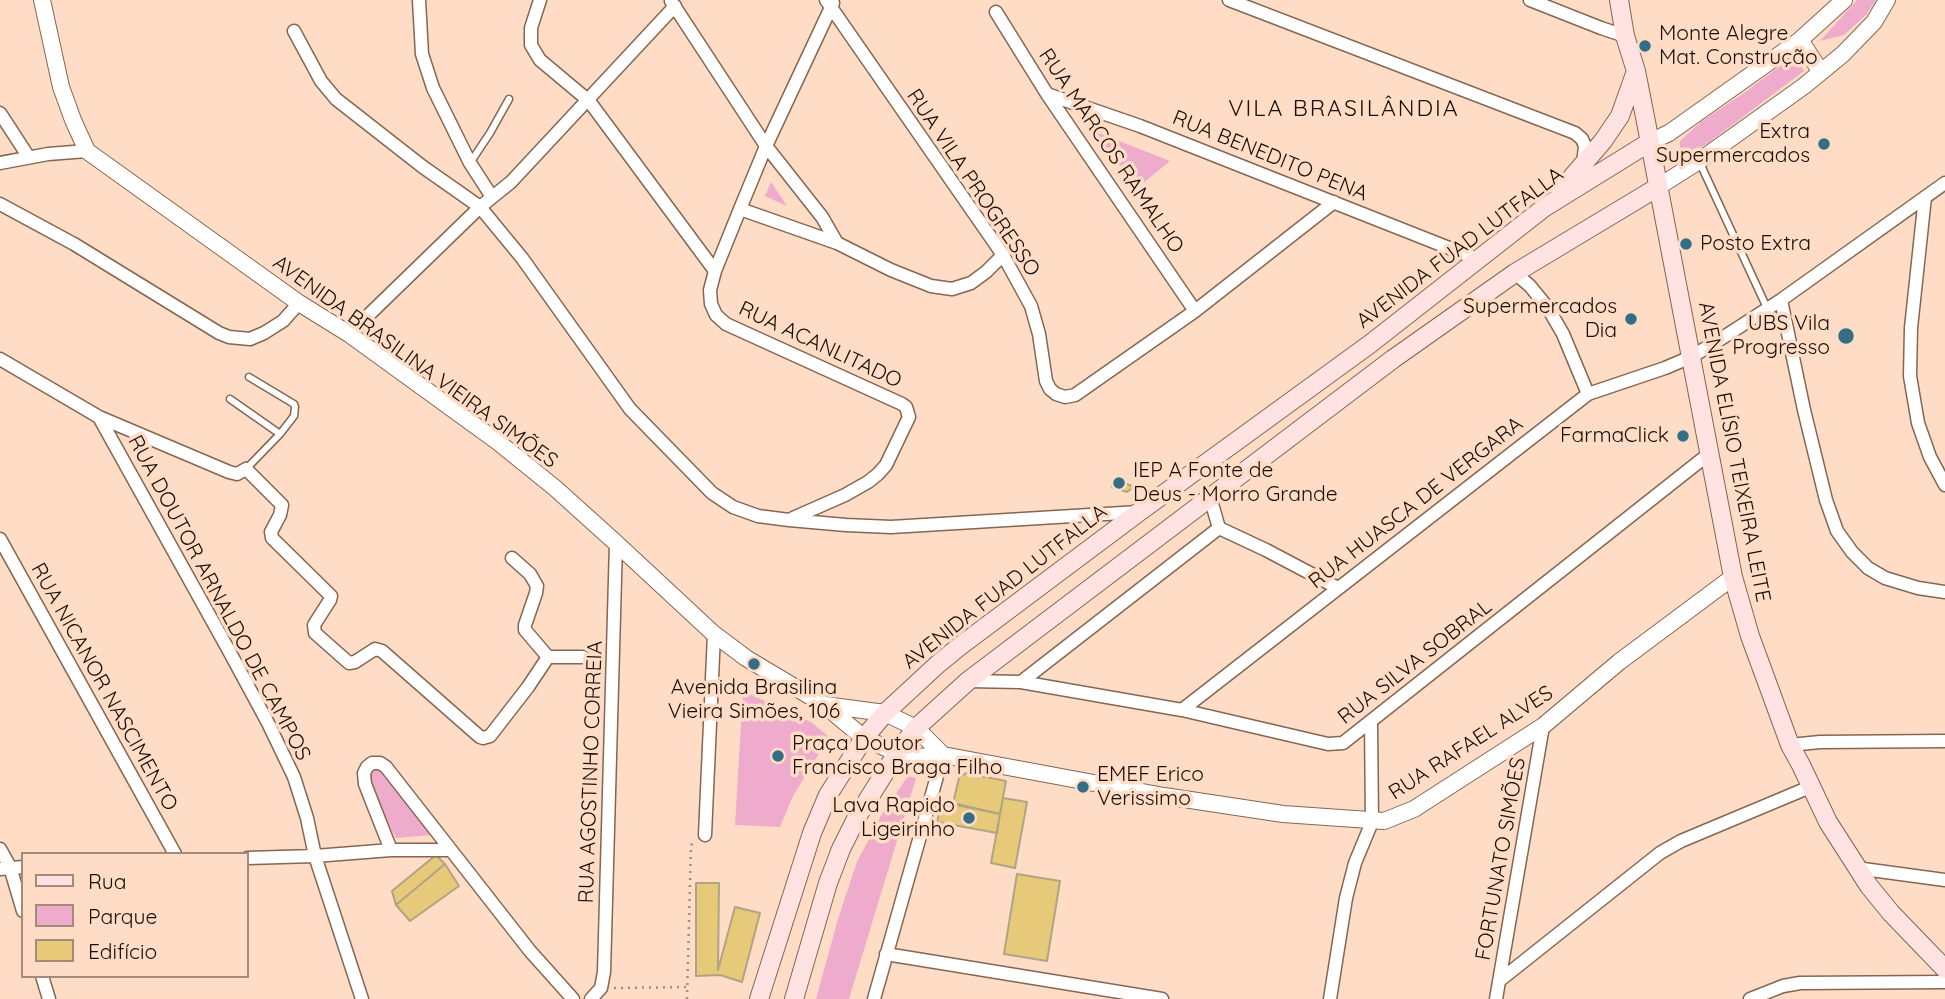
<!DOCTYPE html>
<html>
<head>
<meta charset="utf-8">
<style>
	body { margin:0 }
	#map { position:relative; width:1945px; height:999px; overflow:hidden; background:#ffdcc5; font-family:Quicksand,sans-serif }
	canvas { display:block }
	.legend { position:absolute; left:21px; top:852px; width:228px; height:126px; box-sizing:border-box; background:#ffdcc5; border:2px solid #a38a79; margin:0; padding:9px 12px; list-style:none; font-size:21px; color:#190e06 }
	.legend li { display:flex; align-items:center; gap:14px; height:35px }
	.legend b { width:35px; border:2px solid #a38a79 }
</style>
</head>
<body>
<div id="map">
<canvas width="1945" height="999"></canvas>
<ul class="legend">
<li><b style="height:9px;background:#fee3e2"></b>Rua</li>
<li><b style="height:19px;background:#eeabcc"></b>Parque</li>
<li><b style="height:19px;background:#e6ca7a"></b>Edifício</li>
</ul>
</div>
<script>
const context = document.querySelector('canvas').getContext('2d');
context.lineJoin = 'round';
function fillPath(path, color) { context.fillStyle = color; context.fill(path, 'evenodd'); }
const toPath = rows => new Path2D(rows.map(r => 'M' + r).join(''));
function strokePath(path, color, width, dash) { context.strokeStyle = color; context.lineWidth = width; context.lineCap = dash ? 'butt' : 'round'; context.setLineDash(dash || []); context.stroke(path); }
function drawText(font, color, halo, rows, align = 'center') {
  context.font = font + ' Quicksand,sans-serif'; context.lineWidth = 7; context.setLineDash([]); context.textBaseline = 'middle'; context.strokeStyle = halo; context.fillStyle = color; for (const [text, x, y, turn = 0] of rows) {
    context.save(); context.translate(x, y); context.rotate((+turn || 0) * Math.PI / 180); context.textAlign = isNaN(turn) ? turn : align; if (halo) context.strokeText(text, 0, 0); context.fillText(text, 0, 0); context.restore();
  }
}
fillPath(toPath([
	[1857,0,1876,0,1866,15,1844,35,1820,41],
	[1795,55,1804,71,1708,143,1680,160,1680,141,1702,121,1744,93],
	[1096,132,1170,161,1136,189],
	[771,182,787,206,765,196],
	[743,691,811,722,829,737,793,796,780,827,735,825],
	[375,769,382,769,432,835,396,838,369,789,370,771],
	[908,776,916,778,849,999,816,999,838,919,857,862,882,814]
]), '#eeabcc');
const building = toPath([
	[1115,479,1134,487,1127,492,1112,487,1115,479],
	[966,773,1006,781,1000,814,953,803,959,778,966,773],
	[1003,798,1027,802,1015,868,991,863,1003,798],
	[942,802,1000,814,997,833,937,822,942,802],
	[436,855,445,864,396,905,392,891,436,855],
	[445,864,459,886,410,921,396,905,445,864],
	[1017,874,1060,881,1047,961,1004,954,1017,874],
	[696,883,719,883,718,970,735,907,760,913,742,982,720,975,696,976,696,883]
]);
fillPath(building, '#e6ca7a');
strokePath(building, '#b0a482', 2);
const service = toPath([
	[1699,161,1767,308],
	[470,163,490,133,509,99],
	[230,399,280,434],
	[246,469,280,434,294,416,295,407,294,404,249,377]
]);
const minor = toPath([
	[419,0,422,54,433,88,470,163,492,197],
	[540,0,531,28,531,45,540,60,589,101,715,271],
	[826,0,1003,255,1031,306,1039,334,1046,381,1050,389,1056,394,1065,397,1075,395,1195,311,1334,202],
	[1229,0,1575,133,1582,139,1585,146,1583,165],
	[1530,0,1601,28,1625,36],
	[671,1,766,146,822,217,837,243],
	[996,12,1047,94,1195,311],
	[294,31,321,81,336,99,423,167,480,207,522,258,630,409,712,493,733,507,758,516,789,520,846,525,891,527,1139,512],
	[1047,94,1140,126,1477,259],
	[0,113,28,156],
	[0,163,48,154,87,151],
	[1925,197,1911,328,1910,376,1918,423,1930,457,1945,485],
	[0,204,74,244,219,333,229,337,250,339,264,333,283,321,299,303],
	[740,209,837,243,891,270,931,286,952,289,971,283,986,272,1003,255],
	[1515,273,1530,286,1548,308,1563,334,1588,394],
	[1781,300,1804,410,1826,500,1837,531,1852,552,1868,568,1885,578,1918,588,1945,592],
	[349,334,480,207,511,182,675,6],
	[0,359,99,417,229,472,237,474,246,469,282,505,280,515,271,532,272,538,331,596,330,600,314,625,315,633,349,663,355,662,375,649,382,651,480,737,483,738,490,736,528,687,548,657,525,630,525,625,536,593,537,586,530,574,512,558],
	[99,417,228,649,268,723,294,777,307,818,315,856,362,999],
	[793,518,845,495,868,482,878,474,886,465,909,417,906,407,902,404,726,324,716,315,711,304,710,290,715,271,740,209,766,146,833,3],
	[1219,528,1266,550,1338,588],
	[0,539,175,854],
	[548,657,583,657],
	[968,681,1021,682,1182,710,1328,744,1343,743,1710,453],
	[1021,682,1219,528,1210,497],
	[1182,710,1588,394,1665,368,1691,357,1716,342,1781,300,1945,183],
	[1790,745,1820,742,1945,741],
	[705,835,714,634],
	[0,849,10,867,23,911],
	[391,850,365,784,364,773,367,767,372,763,380,763,386,767,530,951,573,999],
	[247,858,315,856,391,850,451,850],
	[1856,868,1945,880],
	[0,869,23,867],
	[886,954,1162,999],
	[42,976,49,999],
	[1499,981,1660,853,1681,841,1810,787],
	[591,999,601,988,604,972,616,543],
	[874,999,943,755],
	[1330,999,1346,898,1355,863,1372,822,1371,721],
	[1496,999,1543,726],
	[1750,999,1783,986,1800,983,1945,982]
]);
const tertiary = toPath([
	[42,0,61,87,73,120,87,151,299,303,349,334,498,442,555,488,616,543,714,634,746,658,823,704,864,738,897,753,919,757,943,755,1164,796,1283,814,1384,821,1414,809,1543,726,1619,662,1733,577],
	[1800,40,1821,72],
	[1650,142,1669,133,1800,40,1844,0],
	[1658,187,1699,161,1804,86,1843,54,1874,22,1887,0],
	[825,705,885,713,916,728,943,755]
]);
const secondary = toPath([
	[1619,0,1625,36,1636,71,1646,122,1733,577,1750,636,1790,745,1801,765,1828,822,1869,886,1891,913,1945,969],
	[1560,191,1603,141,1620,116,1636,71],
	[759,999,812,833,828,795,864,738,885,713,938,664,960,646,1139,512,1370,344,1545,207,1650,142],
	[794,999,828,883,841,849,857,817,897,753,916,728,968,681,1393,359,1515,273,1658,187]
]);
strokePath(service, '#846651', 9);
strokePath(minor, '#846651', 15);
strokePath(tertiary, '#846651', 18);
strokePath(secondary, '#846651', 20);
strokePath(toPath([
	[614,988,688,987],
	[687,999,691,845,694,843]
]), '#a68c7b', 2.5, [2, 5]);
strokePath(service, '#fff', 6);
strokePath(minor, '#fff', 12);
strokePath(tertiary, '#fff', 16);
strokePath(secondary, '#fee3e2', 18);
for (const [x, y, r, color] of [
	[1645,46,7,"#336e86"],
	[1824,144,7,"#336e86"],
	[1686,244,7,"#336e86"],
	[1631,319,7,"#336e86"],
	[1846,336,9,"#336e86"],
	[1683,436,7,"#336e86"],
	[1119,483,7,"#336e86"],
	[754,664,7,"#336e86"],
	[778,756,7,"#336e86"],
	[1083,787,7,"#336e86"],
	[969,818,7,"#336e86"]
]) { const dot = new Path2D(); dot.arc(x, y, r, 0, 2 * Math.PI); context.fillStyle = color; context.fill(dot); strokePath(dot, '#ffdcc5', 2.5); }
drawText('21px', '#190e06', '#ffdcc5', [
	["Monte Alegre",1659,34],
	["Mat. Construção",1659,58],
	["Extra",1810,132,"right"],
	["Supermercados",1810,156,"right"],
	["Posto Extra",1700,244],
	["Supermercados",1617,307,"right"],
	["Dia",1617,331,"right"],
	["UBS Vila",1830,324,"right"],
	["Progresso",1830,348,"right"],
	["FarmaClick",1669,436,"right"],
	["IEP A Fonte de",1133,471],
	["Deus - Morro Grande",1133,495],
	["Avenida Brasilina",754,688,"center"],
	["Vieira Simões, 106",754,712,"center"],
	["Praça Doutor",792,744],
	["Francisco Braga Filho",792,768],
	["EMEF Erico",1097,775],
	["Verissimo",1097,799],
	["Lava Rapido",955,806,"right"],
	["Ligeirinho",955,830,"right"]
], 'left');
drawText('21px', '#190e06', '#ffdcc5', [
	["RUA MARCOS RAMALHO",1111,151,56],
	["RUA BENEDITO PENA",1270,156,22],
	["RUA VILA PROGRESSO",973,183,56],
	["AVENIDA FUAD LUTFALLA",1460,248,-37],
	["RUA ACANLITADO",820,345,25],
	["AVENIDA BRASILINA VIEIRA SIMÕES",415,362,36],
	["AVENIDA ELÍSIO TEIXEIRA LEITE",1734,452,79],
	["RUA HUASCA DE VERGARA",1416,503,-38],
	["AVENIDA FUAD LUTFALLA",1005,587,-38],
	["RUA DOUTOR ARNALDO DE CAMPOS",219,598,62],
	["RUA SILVA SOBRAL",1415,662,-38],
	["RUA NICANOR NASCIMENTO",104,687,61],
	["RUA RAFAEL ALVES",1471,743,-33],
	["RUA AGOSTINHO CORREIA",591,772,-88],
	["FORTUNATO SIMÕES",1501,859,-80]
]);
context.letterSpacing = '2px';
drawText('23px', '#190e06', '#ffdcc5', [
	["VILA BRASILÂNDIA",1344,109]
]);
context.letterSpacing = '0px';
</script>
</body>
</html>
